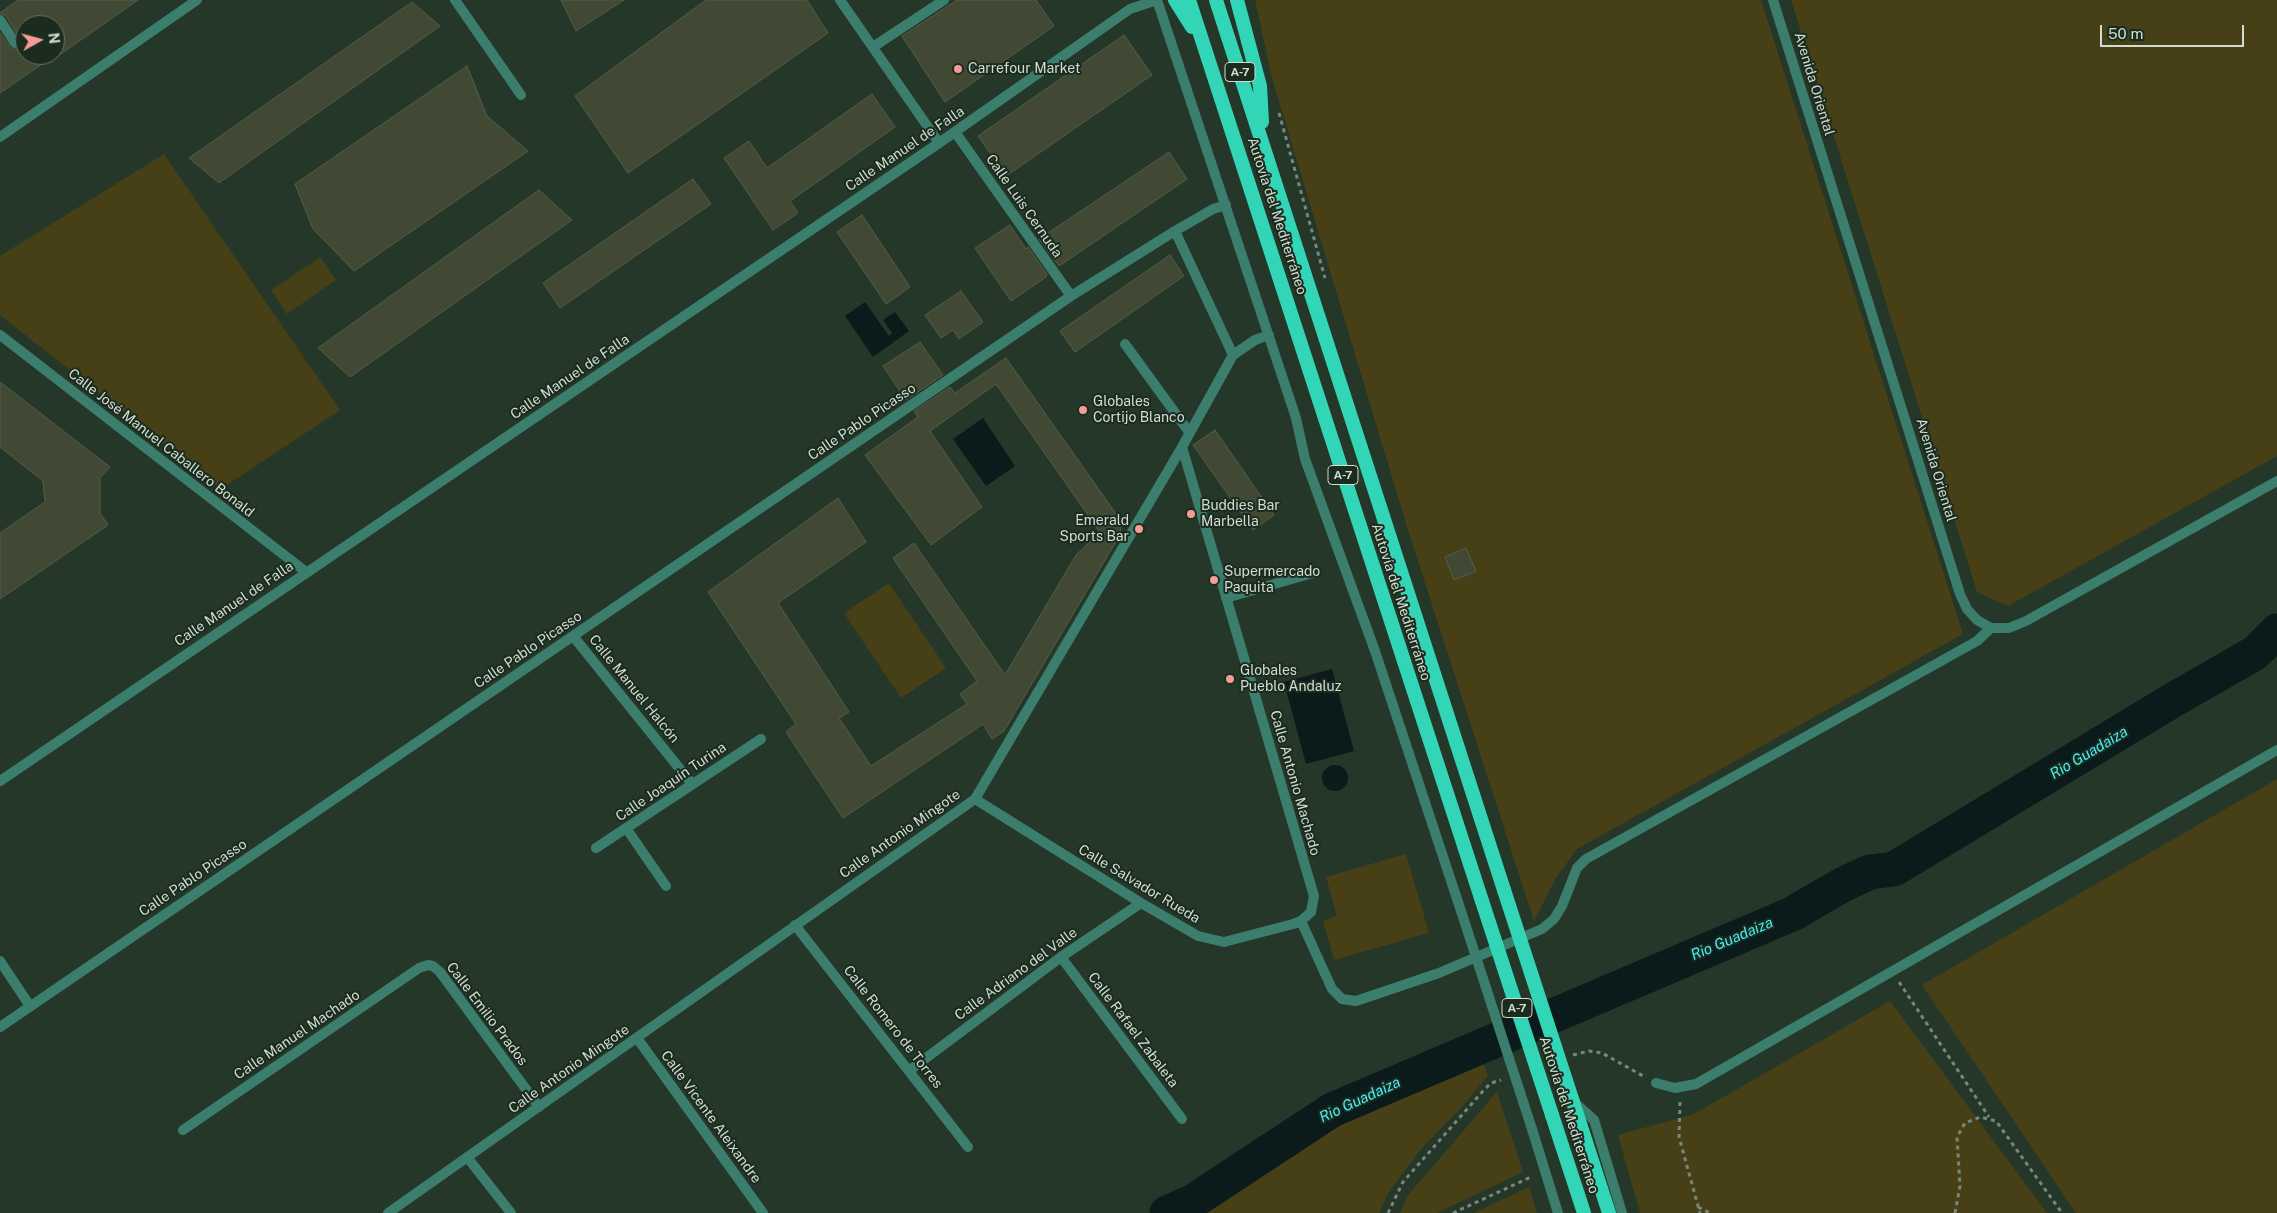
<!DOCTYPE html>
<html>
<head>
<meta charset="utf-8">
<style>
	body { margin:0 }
	#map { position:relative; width:2277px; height:1213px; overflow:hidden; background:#253728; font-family:"Public Sans",sans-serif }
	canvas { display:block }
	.north { position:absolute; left:15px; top:15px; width:50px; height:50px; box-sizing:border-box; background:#1b2c1f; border:1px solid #647267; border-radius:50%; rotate:83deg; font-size:14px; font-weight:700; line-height:20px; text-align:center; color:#d1dcd3 }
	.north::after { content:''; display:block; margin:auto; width:18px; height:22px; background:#f59b98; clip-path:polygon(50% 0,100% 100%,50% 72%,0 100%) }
	.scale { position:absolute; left:2100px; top:25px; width:144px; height:22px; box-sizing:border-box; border:2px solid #d1dcd3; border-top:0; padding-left:6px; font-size:15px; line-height:18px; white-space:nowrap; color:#d1dcd3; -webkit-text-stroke:4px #1b2c1f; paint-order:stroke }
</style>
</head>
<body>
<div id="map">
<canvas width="2277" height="1213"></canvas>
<div class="north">N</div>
<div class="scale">50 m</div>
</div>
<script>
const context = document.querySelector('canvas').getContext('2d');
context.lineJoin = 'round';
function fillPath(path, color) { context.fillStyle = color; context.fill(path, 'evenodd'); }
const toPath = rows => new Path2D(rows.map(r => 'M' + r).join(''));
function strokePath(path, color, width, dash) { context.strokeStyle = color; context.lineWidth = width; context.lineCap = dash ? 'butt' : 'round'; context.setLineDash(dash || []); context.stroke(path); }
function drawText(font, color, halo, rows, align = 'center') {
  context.font = font + ' "Public Sans",sans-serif'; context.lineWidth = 4; context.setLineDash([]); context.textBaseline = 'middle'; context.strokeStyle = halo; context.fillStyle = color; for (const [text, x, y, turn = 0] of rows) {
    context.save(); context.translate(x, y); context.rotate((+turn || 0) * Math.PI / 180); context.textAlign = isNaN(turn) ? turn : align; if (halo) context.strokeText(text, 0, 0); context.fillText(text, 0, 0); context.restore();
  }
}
fillPath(toPath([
	[1255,0,1761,0,1963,634,1577,849,1556,878,1534,921,1407,527,1272,78],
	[1791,0,2277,0,2277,456,2008,606,1977,592],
	[164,154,340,410,221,489,0,315,0,256],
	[320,257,336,280,287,314,271,290],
	[889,583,946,668,901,698,844,613],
	[2277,779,2277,1213,2076,1213,1922,985],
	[1406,854,1429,933,1334,960,1323,921,1337,916,1326,877],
	[1890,1001,2047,1213,1640,1213,1618,1135,1694,1114],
	[1481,1056,1488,1076,1460,1109,1421,1149,1388,1193,1379,1213,1191,1213,1273,1155,1357,1108],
	[1497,1092,1523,1172,1437,1213,1400,1213,1408,1195],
	[1529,1187,1537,1213,1474,1213]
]), '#474017');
fillPath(toPath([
	[865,302,889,336,892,333,883,320,895,312,909,331,873,357,845,316],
	[983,418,1015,466,986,486,953,439],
	[1332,669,1354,751,1306,764,1284,682],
	'1322 778a13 13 0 1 1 26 0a13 13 0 1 1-26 0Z'
]), '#0b1a1b');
strokePath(toPath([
	[1167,1213,1192,1202,1332,1110,1792,914,1844,884,1870,872,1894,869,2173,700,2255,653,2277,631]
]), '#0b1a1b', 35);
const building = toPath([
	[18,0,138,0,55,58,55,25,25,25,25,55,55,55,0,93,0,33,12,49,18,49,22,43,6,16,0,13,18,0],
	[561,0,624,0,576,31,561,0],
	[706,0,807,0,828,33,628,173,575,96,706,0],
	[957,0,1036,0,1054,26,945,102,902,36,957,0],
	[412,2,440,26,219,183,189,158,412,2],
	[1124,35,1152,75,1006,176,978,136,1124,35],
	[467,66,487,116,528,151,354,271,313,229,295,184,467,66],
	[872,94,895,127,790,201,798,213,773,230,724,158,749,141,767,168,872,94],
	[1169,152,1187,179,1059,266,1039,239,1169,152],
	[693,179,711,204,560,308,543,283,693,179],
	[539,190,572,220,350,377,318,348,539,190],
	[862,215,910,287,886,304,837,232,862,215],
	[1010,225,1026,249,1028,247,1047,274,1046,277,1011,301,975,248,1010,225],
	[1170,255,1184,276,1075,352,1060,331,1170,255],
	[961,291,983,322,959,339,953,330,941,338,925,315,961,291],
	[920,342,943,375,906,400,883,366,920,342],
	[1006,358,1119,518,1121,533,1004,731,992,739,983,724,843,818,786,732,796,724,708,592,838,498,866,542,778,603,849,712,839,718,871,766,967,704,960,694,977,681,893,558,914,543,1005,675,1076,555,1100,532,996,384,930,431,982,507,931,545,865,455,918,417,914,411,950,387,955,393,1006,358],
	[0,382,110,467,100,478,100,513,108,525,0,599,0,533,45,502,43,481,0,447,0,382],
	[1215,430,1274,515,1253,530,1193,445,1215,430],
	[1466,548,1476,571,1454,580,1445,557,1466,548]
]);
fillPath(building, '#414834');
strokePath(building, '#555d48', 1);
strokePath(toPath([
	[1279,113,1325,278],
	[1899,982,1989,1117],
	[1573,1055,1589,1051,1602,1053,1645,1077],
	[1680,1102,1679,1137,1700,1213],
	[1698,1207,1710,1213],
	[1388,1213,1403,1182,1483,1091,1491,1083,1501,1080],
	[1453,1213,1531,1177],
	[1955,1213,1960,1186,1957,1137,1965,1123,1980,1117,1996,1121,2062,1213]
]), '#79877b', 3, [4, 4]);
strokePath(toPath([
	[0,20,15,43],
	[873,47,944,0],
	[1125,344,1189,432],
	[1226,598,1316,572],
	[626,828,666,886],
	[1574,1102,1594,1120,1622,1213]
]), '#3b7e6e', 10);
strokePath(toPath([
	[1656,1083,1675,1088,1696,1084,2277,750]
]), '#3b7e6e', 10);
strokePath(toPath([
	[455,0,521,95],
	[840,0,939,143],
	[955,132,1071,296],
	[1175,231,1233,355],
	[0,335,306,572],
	[573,636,692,784],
	[0,781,939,143,1130,9,1157,0],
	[975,799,1141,903,1198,936,1224,942,1293,924,1301,921,1311,912,1314,896,1182,447],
	[596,848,761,739],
	[1301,921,1332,989,1342,999,1356,1001,1439,973,1542,929,1554,919,1562,906,1577,868,1586,859,1977,641,1991,628],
	[795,925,968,1147],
	[1061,957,1182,1119],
	[0,961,30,1006],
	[0,1027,1071,296,1175,231,1213,209,1226,205],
	[637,1038,763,1213],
	[910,1070,1061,957,1141,903],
	[183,1130,419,968,428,965,433,966,440,972,539,1107],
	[467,1157,511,1213],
	[388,1213,975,799,1182,447,1233,355,1255,340,1269,335]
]), '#3b7e6e', 10);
strokePath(toPath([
	[1157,0,1296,418,1305,459,1375,651,1461,911],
	[1773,0,1960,594,1967,609,1977,620,1991,628,2009,628,2026,621,2277,481],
	[0,137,197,0],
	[1532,1129,1558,1213]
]), '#3b7e6e', 10);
strokePath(toPath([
	[1175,0,1192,27],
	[1189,0,1482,901],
	[1216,0,1504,890],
	[1237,0,1260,86,1262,122],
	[1573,1102,1609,1213],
	[1552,1115,1584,1213]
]), '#32d6b7', 14);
strokePath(toPath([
	[1461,911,1532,1129]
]), '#3b7e6e', 10);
strokePath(toPath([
	[1504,890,1573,1102],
	[1482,901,1552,1115]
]), '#32d6b7', 14);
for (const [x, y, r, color] of [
	[958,69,5,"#f59b98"],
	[1083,410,5,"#f59b98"],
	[1191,514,5,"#f59b98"],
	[1139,529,5,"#f59b98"],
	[1214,580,5,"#f59b98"],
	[1230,679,5,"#f59b98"]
]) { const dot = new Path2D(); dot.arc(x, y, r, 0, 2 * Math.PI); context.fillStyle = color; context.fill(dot); strokePath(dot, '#1b2c1f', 2); }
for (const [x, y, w] of [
	[1240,72,30],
	[1343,475,30],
	[1517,1008,30]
]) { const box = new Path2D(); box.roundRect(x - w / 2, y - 9.5, w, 19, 4); context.fillStyle = '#1b2c1f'; context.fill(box); strokePath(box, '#d1dcd3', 1); }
drawText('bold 12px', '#d1dcd3', null, [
	["A-7",1240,72],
	["A-7",1343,475],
	["A-7",1517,1008]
]);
drawText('14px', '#d1dcd3', '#1b2c1f', [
	["Carrefour Market",968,69],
	["Globales",1093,402],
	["Cortijo Blanco",1093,418],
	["Buddies Bar",1201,506],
	["Marbella",1201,522],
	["Emerald",1129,521,"right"],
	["Sports Bar",1129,537,"right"],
	["Supermercado",1224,572],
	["Paquita",1224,588],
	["Globales",1240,671],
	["Pueblo Andaluz",1240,687]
], 'left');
drawText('14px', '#d1dcd3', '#1b2c1f', [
	["Avenida Oriental",1814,84,73],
	["Calle Manuel de Falla",905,149,-34],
	["Calle Luis Cernuda",1024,206,55],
	["Autovía del Mediterráneo",1277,216,72],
	["Calle Manuel de Falla",570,377,-34],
	["Calle Pablo Picasso",862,422,-34],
	["Calle José Manuel Caballero Bonald",161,443,38],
	["Avenida Oriental",1936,470,73],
	["Autovía del Mediterráneo",1401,602,72],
	["Calle Manuel de Falla",234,604,-34],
	["Calle Pablo Picasso",528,650,-34],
	["Calle Manuel Halcón",634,689,51],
	["Calle Joaquín Turina",671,782,-34],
	["Calle Antonio Machado",1295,783,74],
	["Calle Antonio Mingote",900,834,-35],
	["Calle Pablo Picasso",193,878,-34],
	["Calle Salvador Rueda",1139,884,31],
	["Calle Adriano del Valle",1016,974,-36],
	["Calle Emilio Prados",487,1014,53],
	["Calle Romero de Torres",893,1027,52],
	["Calle Rafael Zabaleta",1133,1030,53],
	["Calle Manuel Machado",297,1035,-34],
	["Calle Antonio Mingote",569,1069,-35],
	["Autovía del Mediterráneo",1569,1115,72],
	["Calle Vicente Aleixandre",711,1117,54]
]);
drawText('italic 15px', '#46eef9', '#1b2c1f', [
	["Rio Guadaiza",2089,753,-31],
	["Rio Guadaiza",1732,939,-23],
	["Rio Guadaiza",1360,1100,-25]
]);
</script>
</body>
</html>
